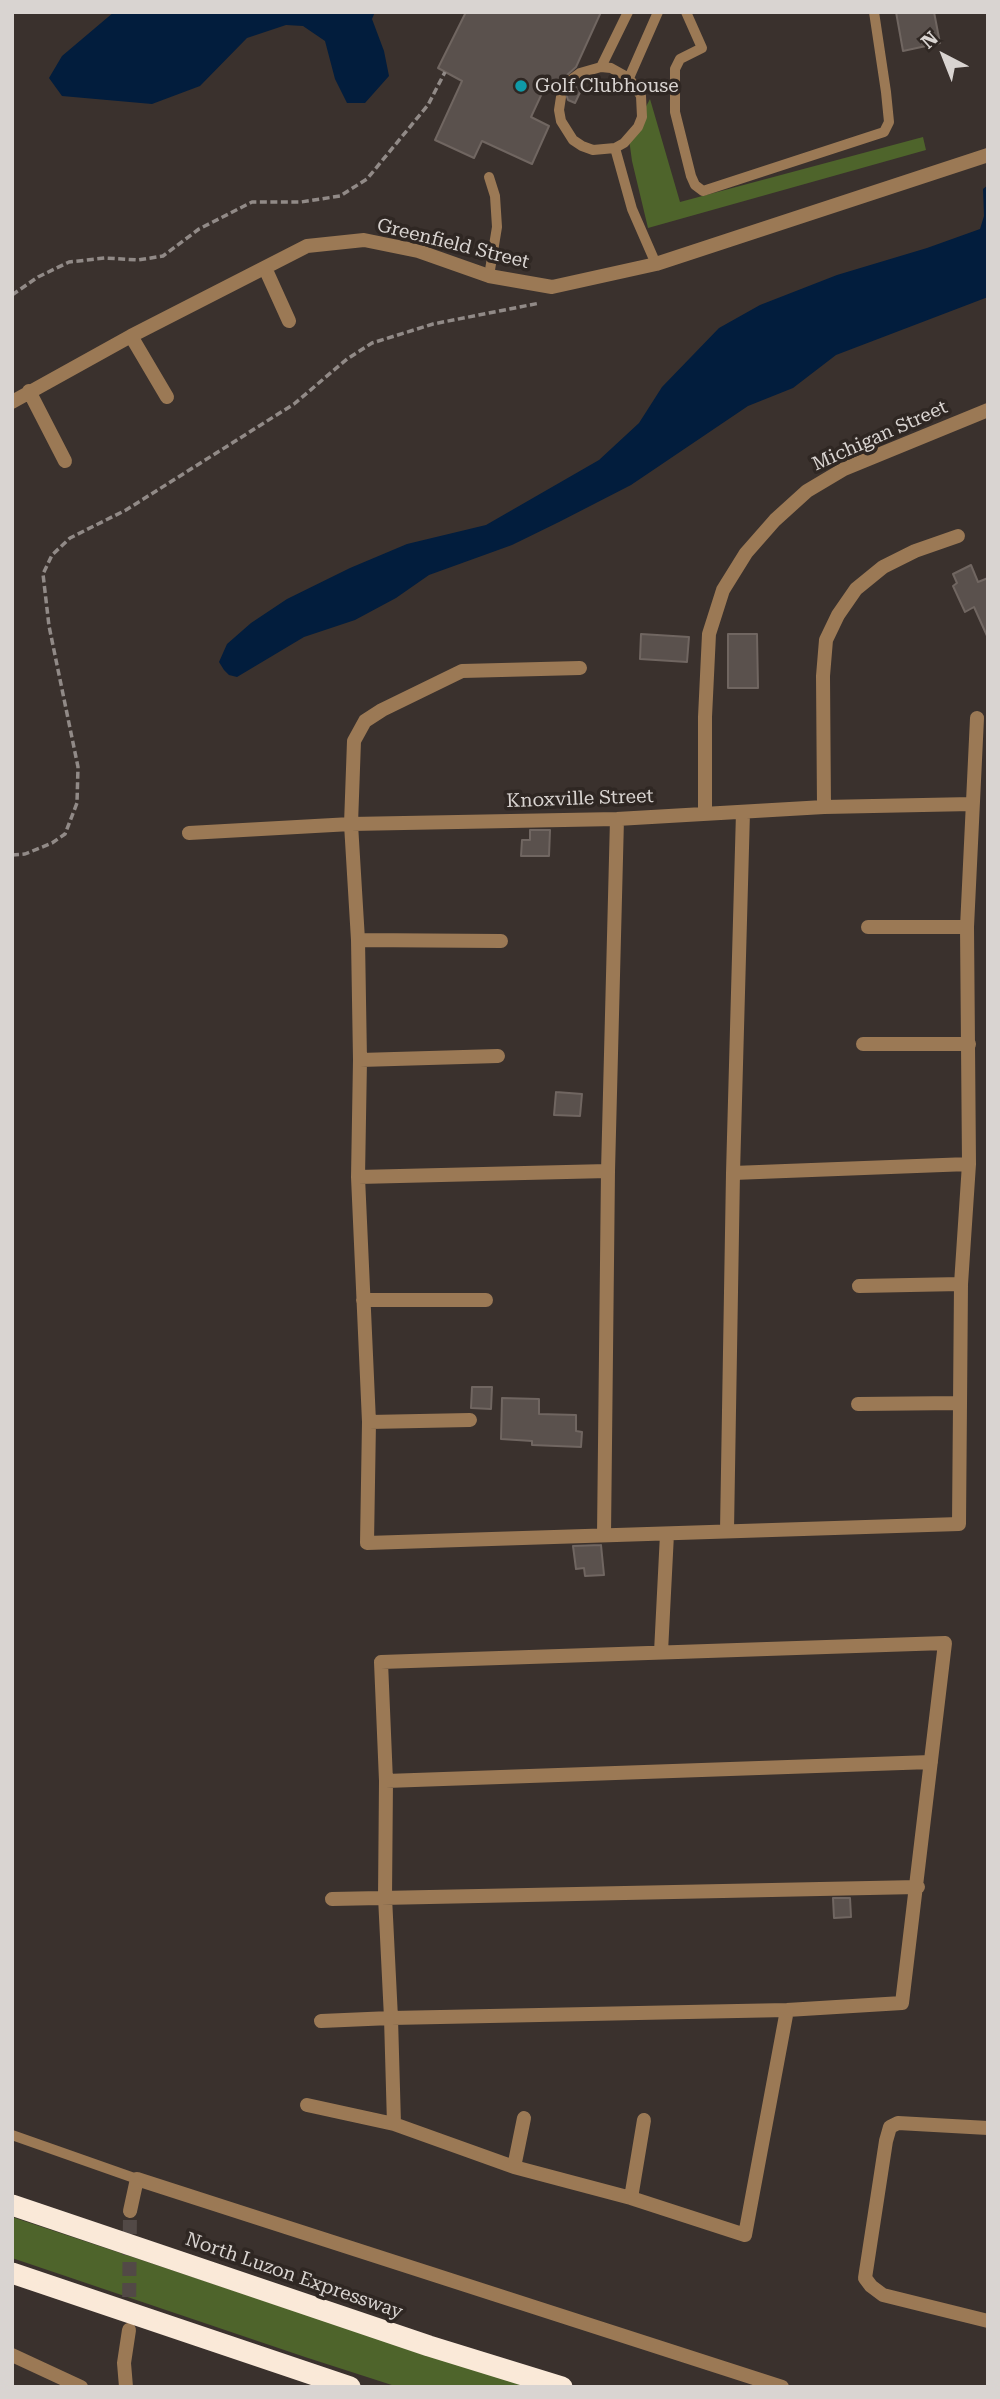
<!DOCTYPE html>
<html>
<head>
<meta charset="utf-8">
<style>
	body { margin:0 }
	#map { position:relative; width:1000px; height:2399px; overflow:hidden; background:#3a312d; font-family:"Roboto Serif",serif }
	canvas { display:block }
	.frame { position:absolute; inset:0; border:14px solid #d9d4d1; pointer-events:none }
	.north { position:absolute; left:909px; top:21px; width:70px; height:70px; -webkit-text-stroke:5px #2f2723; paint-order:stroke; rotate:318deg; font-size:19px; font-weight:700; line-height:28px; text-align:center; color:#d9d4d1 }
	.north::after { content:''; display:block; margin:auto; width:24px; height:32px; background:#d9d4d1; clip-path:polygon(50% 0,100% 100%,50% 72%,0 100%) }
</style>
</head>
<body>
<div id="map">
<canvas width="1000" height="2399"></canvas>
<div class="frame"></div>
<div class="north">N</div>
</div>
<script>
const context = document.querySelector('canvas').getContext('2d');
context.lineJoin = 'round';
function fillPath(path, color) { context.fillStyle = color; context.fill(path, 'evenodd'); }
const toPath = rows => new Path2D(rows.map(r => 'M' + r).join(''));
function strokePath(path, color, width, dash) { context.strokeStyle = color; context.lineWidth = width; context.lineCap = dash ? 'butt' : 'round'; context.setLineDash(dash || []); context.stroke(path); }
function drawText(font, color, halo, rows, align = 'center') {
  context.font = font + ' "Roboto Serif",serif'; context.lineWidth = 7; context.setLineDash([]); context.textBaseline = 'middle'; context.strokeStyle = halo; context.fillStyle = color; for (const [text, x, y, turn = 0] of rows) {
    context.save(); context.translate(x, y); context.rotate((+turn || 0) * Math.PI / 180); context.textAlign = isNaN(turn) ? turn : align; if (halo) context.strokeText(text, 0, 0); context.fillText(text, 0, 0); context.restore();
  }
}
fillPath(toPath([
	[650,99,680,202,923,137,926,150,648,228,632,161,629,139],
	[12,2217,319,2319,529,2387,398,2387,305,2357,12,2258]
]), '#4e642b');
fillPath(toPath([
	[114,12,375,12,372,19,384,51,389,76,365,103,347,103,335,79,325,41,303,26,286,25,247,38,200,86,152,104,62,96,49,78,62,56],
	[988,185,988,297,836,355,793,388,748,406,631,485,559,522,512,545,429,575,396,598,355,620,304,637,237,677,229,675,224,670,219,662,227,644,251,623,287,599,350,568,407,544,486,525,599,460,639,423,662,387,719,328,760,305,837,275,927,248,980,229,984,216,983,189]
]), '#021d3d');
const building = toPath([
	[466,12,601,12,576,67,565,77,566,83,570,86,580,82,584,84,575,103,568,100,565,91,559,90,555,94,544,89,531,117,549,126,532,164,482,141,474,158,435,140,462,81,438,68,466,12],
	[896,12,934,12,940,43,903,51,896,12],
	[971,565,978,582,988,578,988,638,974,607,965,612,953,586,957,583,953,574,971,565],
	[641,634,689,637,687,662,640,659,641,634],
	[728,634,757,634,758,688,728,688,728,634],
	[530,830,550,830,549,856,521,856,522,840,530,840,530,830],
	[556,1092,582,1094,580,1116,554,1115,556,1092],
	[472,1387,492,1387,491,1409,471,1408,472,1387],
	[502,1398,539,1399,539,1414,576,1415,576,1431,582,1432,581,1447,532,1445,532,1441,501,1439,502,1398],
	[601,1545,604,1575,585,1576,584,1568,576,1569,573,1546,601,1545],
	[833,1898,850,1898,851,1917,834,1918,833,1898]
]);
fillPath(building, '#5a514d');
strokePath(building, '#706661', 2);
strokePath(toPath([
	[129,2318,130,2211]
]), '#524946', 14, [14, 7]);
strokePath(toPath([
	[12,295,38,277,69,262,105,258,138,260,163,256,199,229,252,202,301,202,340,196,367,179,428,105,445,72],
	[12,855,25,854,52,843,65,834,77,803,78,767,49,626,43,574,52,555,70,538,126,510,294,404,347,359,372,343,433,324,540,303]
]), '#918a87', 3.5, [7, 3.5]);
strokePath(toPath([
	[686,12,702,48,680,59,675,69,675,112,691,176,695,185,703,191,884,132,889,122,886,92,874,12],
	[601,67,628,12],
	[629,78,658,12],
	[561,97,559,110,561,121,573,140,582,146,593,150,615,148,624,143,638,127,642,117,641,96,629,78,611,68,601,67,580,73,572,79],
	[615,148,632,209,656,264],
	[489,177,495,196,497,227,489,276],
	[12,2135,137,2179]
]), '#9b7955', 10);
strokePath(toPath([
	[265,268,289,321],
	[131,336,167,397],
	[29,391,65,461],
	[12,402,131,336,307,246,364,240,418,251,489,276,552,287,656,264,988,155],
	[580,668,462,671,382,710,365,721,354,741,351,824,358,940,360,1060,358,1177,369,1422,367,1543,959,1524,961,1284,969,1164,967,927,977,718],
	[824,807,823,676,826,640,838,615,856,589,883,567,915,551,958,536],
	[705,813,705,717,709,634,723,590,746,553,775,520,807,491,844,469,988,410],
	[189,833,351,824,617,819,824,807,972,804],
	[868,927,967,927],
	[358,940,501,941],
	[863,1044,969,1044],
	[360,1060,498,1056],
	[733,1173,969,1164],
	[358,1177,608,1171],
	[859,1286,961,1284],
	[363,1300,486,1300],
	[858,1404,960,1403],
	[369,1422,470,1420],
	[727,1530,733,1173,743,812],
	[604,1535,608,1171,617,819],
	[661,1652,667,1534],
	[386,1781,931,1762],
	[332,1899,918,1887],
	[321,2021,391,2018,787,2010,902,2003,945,1643,381,1662,386,1781,385,1897,391,2018,394,2124],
	[307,2105,394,2124,514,2167,631,2198,745,2235,787,2010],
	[988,2128,898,2123,890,2127,886,2141,865,2278,871,2286,883,2295,988,2321],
	[514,2167,524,2118],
	[631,2198,644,2120],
	[130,2211,137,2179,782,2387],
	[12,2355,81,2387],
	[126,2387,124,2363,129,2330]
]), '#9b7955', 14);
strokePath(toPath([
	[12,2205,429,2346,562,2387],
	[12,2273,350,2387]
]), '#fae9d8', 21);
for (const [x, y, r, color] of [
	[521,86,7,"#0f9aa8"]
]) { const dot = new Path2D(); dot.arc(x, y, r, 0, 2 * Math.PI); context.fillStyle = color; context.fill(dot); strokePath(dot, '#2f2723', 2.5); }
drawText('19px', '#d9d4d1', '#2f2723', [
	["Golf Clubhouse",535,86]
], 'left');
drawText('19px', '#d9d4d1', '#2f2723', [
	["Greenfield Street",453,244,14],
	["Michigan Street",880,436,-24],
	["Knoxville Street",580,799,-2],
	["North Luzon Expressway",294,2276,19]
]);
</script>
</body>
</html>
